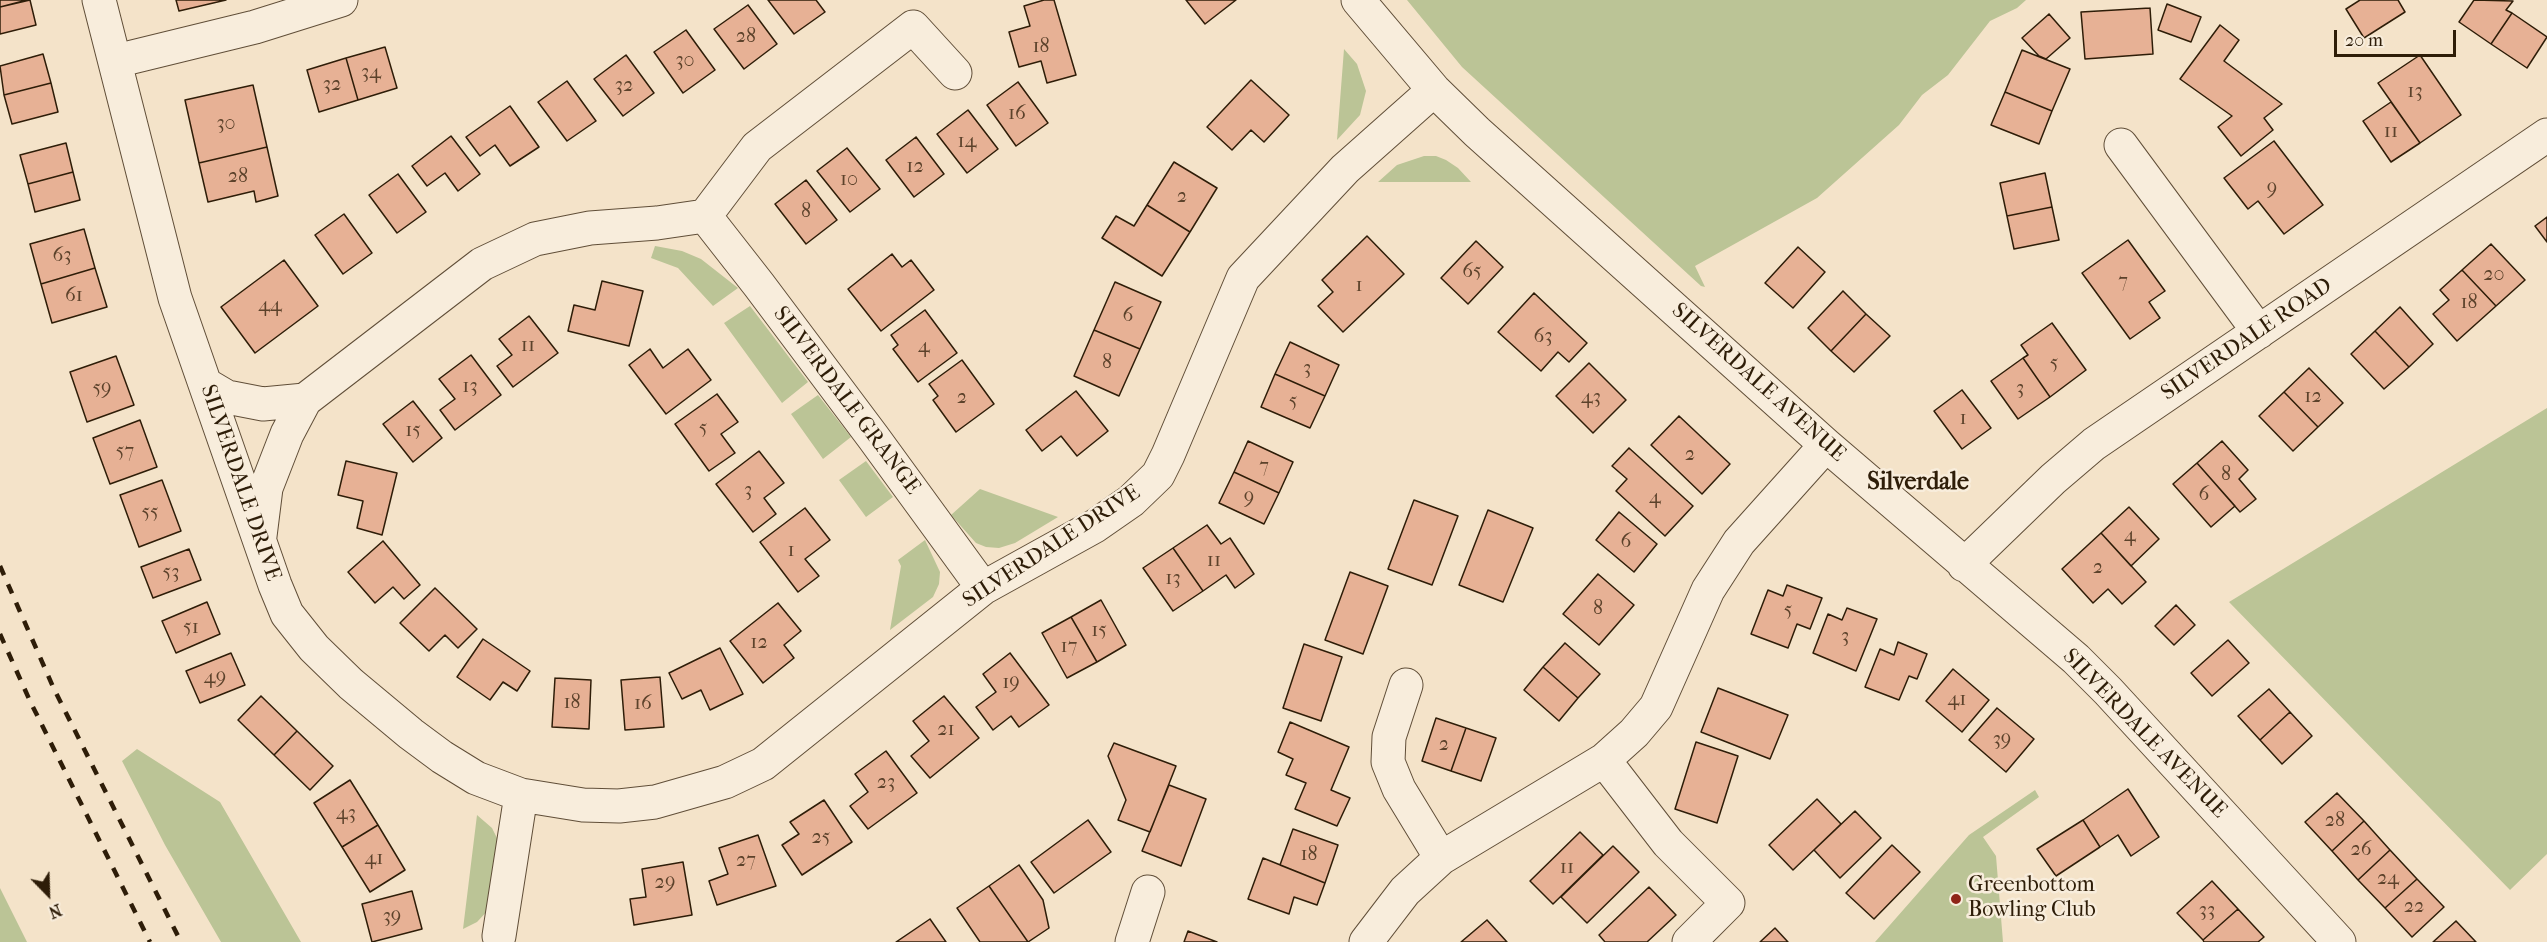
<!DOCTYPE html>
<html>
<head>
<meta charset="utf-8">
<style>
	body { margin:0 }
	#map { position:relative; width:2547px; height:942px; overflow:hidden; background:#f4e3c9; font-family:"IM FELL French Canon",serif }
	canvas { display:block }
	.north { position:absolute; left:18px; top:864px; width:60px; height:60px; -webkit-text-stroke:4px #f8eddc; paint-order:stroke; rotate:157deg; font-size:16px; font-weight:700; line-height:24px; text-align:center; color:#2e1d08 }
	.north::after { content:''; display:block; margin:auto; width:21px; height:27px; background:#2e1d08; clip-path:polygon(50% 0,100% 100%,50% 72%,0 100%) }
	.scale { position:absolute; left:2334px; top:30px; width:122px; height:27px; box-sizing:border-box; border:3px solid #2e1d08; border-top:0; padding-left:8px; font-size:18px; line-height:21px; white-space:nowrap; color:#2e1d08; -webkit-text-stroke:4px #f8eddc; paint-order:stroke }
</style>
</head>
<body>
<div id="map">
<canvas width="2547" height="942"></canvas>
<div class="north">N</div>
<div class="scale">20 m</div>
</div>
<script>
const context = document.querySelector('canvas').getContext('2d');
context.lineJoin = 'round';
function fillPath(path, color) { context.fillStyle = color; context.fill(path, 'evenodd'); }
const toPath = rows => new Path2D(rows.map(r => 'M' + r).join(''));
function strokePath(path, color, width, dash) { context.strokeStyle = color; context.lineWidth = width; context.lineCap = dash ? 'butt' : 'round'; context.setLineDash(dash || []); context.stroke(path); }
function drawText(font, color, halo, rows, align = 'center') {
  context.font = font + ' "IM FELL French Canon",serif'; context.lineWidth = 5; context.setLineDash([]); context.textBaseline = 'middle'; context.strokeStyle = halo; context.fillStyle = color; for (const [text, x, y, turn = 0] of rows) {
    context.save(); context.translate(x, y); context.rotate((+turn || 0) * Math.PI / 180); context.textAlign = isNaN(turn) ? turn : align; if (halo) context.strokeText(text, 0, 0); context.fillText(text, 0, 0); context.restore();
  }
}
fillPath(toPath([
	[1407,0,2026,0,2017,8,1990,21,1948,75,1922,95,1899,125,1817,198,1695,266,1705,287,1701,286,1462,67],
	[1344,49,1357,64,1366,91,1360,115,1337,140],
	[1424,156,1436,156,1446,160,1458,168,1471,182,1378,182,1397,165],
	[655,246,682,251,701,259,738,288,713,306,678,268,651,258],
	[750,306,808,382,782,403,724,323],
	[818,395,851,437,823,459,791,414],
	[2547,408,2547,854,2510,890,2229,602],
	[866,461,893,497,866,517,839,480],
	[980,489,1058,517,1015,543,999,548,986,547,976,543,951,515],
	[925,540,940,572,939,584,933,597,890,630,901,566,898,560],
	[137,749,220,802,301,942,221,942,165,845,122,761],
	[2035,790,2039,797,1983,837,1996,856,2003,942,1875,942,1969,835],
	[477,815,492,828,499,842,493,905,477,922,463,929],
	[0,888,27,942,0,942]
]), '#bbc496');
const building = toPath([
	[0,0,27,0,0,7,0,0],
	[30,0,36,25,0,34,0,7,30,0],
	[176,0,226,0,179,11,176,0],
	[768,0,816,0,825,12,794,34,768,0],
	[1044,0,1054,0,1076,75,1047,83,1041,61,1019,67,1009,32,1030,26,1024,6,1044,0],
	[1186,0,1236,0,1205,24,1186,0],
	[2360,0,2398,0,2405,12,2364,38,2346,9,2360,0],
	[2474,0,2513,1,2506,10,2512,13,2491,44,2459,22,2474,0],
	[2167,4,2201,17,2191,42,2158,30,2167,4],
	[748,5,777,44,744,69,714,29,748,5],
	[2150,8,2153,54,2085,59,2081,12,2150,8],
	[2512,13,2547,37,2527,68,2491,44,2512,13],
	[2049,14,2070,38,2046,59,2039,56,2022,38,2049,14],
	[2220,25,2239,40,2224,61,2282,104,2264,118,2273,130,2241,156,2218,127,2232,116,2180,79,2220,25],
	[686,30,715,70,683,93,654,52,686,30],
	[385,47,397,88,358,100,346,58,385,47],
	[2022,50,2070,69,2052,111,2005,92,2022,50],
	[43,54,51,83,4,95,0,66,43,54],
	[626,55,654,93,623,116,594,79,626,55],
	[2420,55,2461,115,2420,143,2378,83,2420,55],
	[346,58,358,100,319,112,307,70,346,58],
	[1251,80,1289,115,1264,142,1251,130,1232,150,1207,127,1251,80],
	[567,81,596,121,567,141,538,102,567,81],
	[1018,82,1048,123,1016,146,987,105,1018,82],
	[51,83,58,112,12,124,4,95,51,83],
	[253,85,267,147,199,163,185,100,253,85],
	[2005,92,2052,111,2039,144,1991,125,2005,92],
	[2391,102,2420,143,2391,162,2363,121,2391,102],
	[510,106,539,147,510,166,495,145,480,156,466,137,510,106],
	[968,110,998,149,967,173,937,134,968,110],
	[451,136,480,174,458,191,445,173,427,186,412,166,451,136],
	[916,137,944,174,914,197,886,160,916,137],
	[2274,141,2323,205,2284,234,2258,201,2248,209,2224,178,2274,141],
	[66,143,73,172,28,184,20,155,66,143],
	[267,147,278,196,256,202,254,191,208,202,199,163,267,147],
	[847,148,880,189,850,212,817,171,847,148],
	[1174,162,1217,188,1190,232,1147,205,1174,162],
	[73,172,80,200,35,212,28,184,73,172],
	[2045,173,2052,207,2007,216,2000,183,2045,173],
	[398,174,426,212,397,233,369,195,398,174],
	[806,180,837,220,806,244,775,204,806,180],
	[1147,205,1190,232,1162,276,1102,238,1116,216,1134,226,1147,205],
	[2052,207,2059,240,2014,249,2007,216,2052,207],
	[344,214,372,253,343,274,315,235,344,214],
	[2547,217,2547,242,2535,226,2547,217],
	[84,229,95,268,41,284,30,244,84,229],
	[1367,236,1404,274,1343,332,1318,306,1333,292,1322,280,1367,236],
	[2128,240,2165,291,2149,302,2160,318,2130,339,2082,273,2128,240],
	[1476,241,1503,267,1468,304,1441,278,1476,241],
	[2491,244,2525,280,2496,306,2462,270,2491,244],
	[1798,247,1825,272,1793,308,1765,283,1798,247],
	[892,254,902,267,911,260,934,290,881,331,848,289,892,254],
	[284,260,318,306,255,353,221,307,284,260],
	[95,268,107,307,52,323,41,284,95,268],
	[2462,270,2496,306,2457,341,2433,314,2449,300,2440,290,2462,270],
	[602,281,643,291,629,346,568,331,574,305,595,310,602,281],
	[1115,282,1161,302,1140,349,1094,330,1115,282],
	[1843,291,1866,314,1831,351,1808,328,1843,291],
	[1534,293,1587,343,1569,362,1558,352,1541,371,1498,332,1534,293],
	[2400,307,2433,344,2409,367,2375,331,2400,307],
	[925,310,957,353,918,382,893,349,898,345,891,335,925,310],
	[1866,314,1890,336,1854,372,1831,351,1866,314],
	[529,316,558,353,513,387,497,366,512,355,499,339,529,316],
	[2052,323,2086,370,2050,397,2023,358,2028,355,2021,345,2052,323],
	[1094,330,1140,349,1119,396,1074,376,1094,330],
	[2375,331,2409,367,2384,389,2351,354,2375,331],
	[1290,342,1339,365,1325,396,1275,374,1290,342],
	[650,349,663,368,688,349,711,380,666,414,629,365,650,349],
	[471,355,501,395,455,430,440,410,455,399,439,379,471,355],
	[116,356,134,405,87,422,70,372,116,356],
	[2023,358,2050,397,2018,419,1991,381,2023,358],
	[962,360,994,404,956,432,933,400,938,396,929,384,962,360],
	[1589,363,1626,400,1593,433,1556,396,1589,363],
	[2309,368,2343,403,2318,427,2284,392,2309,368],
	[1275,374,1325,396,1310,428,1261,407,1275,374],
	[1962,390,1991,428,1962,449,1934,411,1962,390],
	[1076,391,1108,431,1077,456,1061,436,1042,451,1026,430,1076,391],
	[2284,392,2318,427,2293,451,2259,416,2284,392],
	[717,394,738,422,721,434,735,453,709,471,675,424,717,394],
	[413,401,442,438,413,462,383,424,413,401],
	[1679,416,1730,464,1702,494,1651,445,1679,416],
	[140,420,157,467,110,484,93,438,140,420],
	[1248,441,1293,462,1279,493,1234,472,1248,441],
	[2222,441,2248,470,2239,479,2256,499,2240,512,2197,463,2222,441],
	[1629,448,1693,506,1665,536,1616,491,1627,479,1612,466,1629,448],
	[759,451,784,483,764,498,776,514,753,532,716,484,759,451],
	[346,461,397,473,382,535,357,528,363,501,338,495,346,461],
	[2197,463,2235,506,2211,527,2173,484,2197,463],
	[1234,472,1279,493,1264,524,1219,503,1234,472],
	[162,480,181,531,139,547,120,495,162,480],
	[1414,500,1458,516,1432,585,1388,569,1414,500],
	[2129,507,2159,539,2131,566,2101,533,2129,507],
	[805,508,830,540,805,559,819,576,798,592,760,542,805,508],
	[1488,510,1533,528,1503,602,1459,585,1488,510],
	[1619,512,1657,544,1634,572,1596,540,1619,512],
	[1207,525,1221,544,1230,538,1254,574,1235,588,1226,575,1203,591,1173,548,1207,525],
	[2101,533,2146,582,2122,604,2108,589,2093,603,2062,569,2101,533],
	[383,541,420,585,404,599,393,587,375,603,348,572,383,541],
	[1173,548,1203,591,1173,611,1143,568,1173,548],
	[189,549,201,580,153,598,141,567,189,549],
	[1350,572,1388,586,1363,654,1325,640,1350,572],
	[1598,574,1634,605,1599,645,1563,614,1598,574],
	[1787,585,1822,598,1810,629,1797,624,1788,648,1751,634,1768,590,1783,596,1787,585],
	[435,588,477,629,458,648,445,635,429,651,400,623,435,588],
	[1101,600,1126,645,1097,662,1071,617,1101,600],
	[207,602,220,634,176,653,162,621,207,602],
	[778,603,801,631,784,645,794,658,763,683,730,641,778,603],
	[2176,605,2195,625,2174,645,2155,626,2176,605],
	[1847,608,1877,619,1856,671,1813,653,1828,614,1842,620,1847,608],
	[1071,617,1097,662,1067,678,1042,633,1071,617],
	[483,639,530,671,517,691,503,682,490,700,457,677,483,639],
	[2228,640,2249,663,2212,696,2191,673,2228,640],
	[1898,642,1927,654,1917,679,1909,676,1899,700,1865,687,1880,649,1894,655,1898,642],
	[1565,643,1600,674,1578,698,1543,667,1565,643],
	[1304,644,1342,657,1321,721,1283,708,1304,644],
	[720,648,743,694,710,710,701,690,682,699,669,673,720,648],
	[231,653,245,685,200,703,186,671,231,653],
	[1010,653,1049,705,1019,727,1011,716,993,730,976,707,996,692,983,674,1010,653],
	[1543,667,1578,698,1559,721,1524,690,1543,667],
	[1953,669,1989,700,1962,732,1926,701,1953,669],
	[660,677,664,727,625,730,621,680,660,677],
	[555,678,591,680,589,729,552,727,555,678],
	[1718,688,1788,715,1770,759,1701,732,1718,688],
	[2269,689,2290,712,2260,740,2238,716,2269,689],
	[261,696,297,731,274,755,238,720,261,696],
	[944,696,979,738,930,778,911,756,929,741,913,721,944,696],
	[1997,708,2034,739,2006,772,1969,740,1997,708],
	[2290,712,2312,736,2282,764,2260,740,2290,712],
	[1436,718,1466,728,1451,771,1422,761,1436,718],
	[1290,722,1349,747,1331,790,1350,798,1337,826,1295,809,1306,783,1286,775,1293,759,1278,752,1290,722],
	[1466,728,1496,738,1481,781,1451,771,1466,728],
	[297,731,333,766,310,790,274,755,297,731],
	[1696,742,1738,756,1717,823,1675,809,1696,742],
	[1114,743,1176,766,1150,832,1118,820,1126,800,1108,756,1114,743],
	[886,751,917,793,868,829,850,806,868,792,855,774,886,751],
	[350,780,378,825,342,847,314,803,350,780],
	[1169,785,1206,799,1181,866,1142,851,1169,785],
	[2128,789,2159,837,2131,856,2118,835,2100,847,2083,820,2128,789],
	[2337,793,2364,821,2332,851,2305,822,2337,793],
	[1817,799,1841,824,1793,870,1769,845,1817,799],
	[824,800,852,842,802,875,782,845,799,834,790,822,824,800],
	[1855,811,1881,838,1840,878,1814,850,1855,811],
	[1088,820,1111,852,1054,893,1031,862,1088,820],
	[2083,820,2100,847,2056,876,2037,849,2083,820],
	[2364,821,2390,850,2358,880,2332,851,2364,821],
	[378,825,405,870,370,892,342,847,378,825],
	[1293,829,1338,845,1325,883,1280,865,1293,829],
	[1580,832,1603,855,1553,904,1530,881,1580,832],
	[758,835,776,886,717,905,709,881,728,874,719,848,758,835],
	[1892,845,1920,872,1874,919,1846,893,1892,845],
	[1613,846,1639,872,1587,923,1561,897,1613,846],
	[2390,850,2417,879,2385,908,2358,880,2390,850],
	[1263,858,1325,883,1317,905,1294,897,1289,914,1248,899,1263,858],
	[683,862,692,915,634,925,630,899,646,897,642,869,683,862],
	[1019,865,1043,900,1049,928,1028,942,989,886,1019,865],
	[2417,879,2444,907,2412,937,2385,908,2417,879],
	[2212,881,2238,909,2203,940,2177,913,2212,881],
	[989,886,1028,942,980,942,957,908,989,886],
	[1649,887,1676,915,1647,942,1605,942,1599,935,1649,887],
	[412,891,422,929,372,942,362,904,412,891],
	[2238,909,2264,937,2258,942,2204,942,2203,940,2238,909],
	[930,919,946,942,896,942,930,919],
	[1487,920,1507,942,1461,942,1487,920],
	[2456,921,2476,942,2433,942,2456,921],
	[1775,928,1788,942,1760,942,1775,928],
	[1188,931,1217,942,1184,942,1188,931]
]);
fillPath(building, '#e7b195');
strokePath(building, '#2e1d08', 1.5);
const minor = toPath([
	[99,0,175,298,275,585,287,614,314,648,351,684,411,734,442,757,476,778,521,795,583,805,619,806,655,802,725,782,763,764,983,588,1095,526,1131,501,1158,475,1168,455,1243,278,1345,169,1434,90],
	[1358,0,1434,90,1477,132,1826,445,2076,659,2108,691,2339,942],
	[116,61,255,27,341,0],
	[2121,145,2259,332],
	[705,216,757,147,913,27,955,73],
	[205,384,227,397,263,404,305,400],
	[260,536,266,488,287,434,305,400,482,264,535,239,590,228,657,223,705,216,759,285,873,437,983,588],
	[1964,565,2053,479,2094,444,2547,135],
	[1406,685,1389,737,1388,762,1399,789,1441,858],
	[1604,760,1668,843,1728,903,1689,942],
	[499,936,521,795],
	[1132,942,1148,892],
	[1366,942,1405,891,1441,858,1604,760,1634,733,1656,707,1708,590,1739,542,1826,445]
]);
strokePath(minor, '#604e38', 35);
strokePath(minor, '#f8eddc', 33);
strokePath(toPath([
	[0,566,54,689,181,942],
	[0,634,30,701,150,942]
]), '#2e1d08', 4.5, [10, 10]);
for (const [x, y, r, color] of [
	[1956,899,6,"#8f2418"]
]) { const dot = new Path2D(); dot.arc(x, y, r, 0, 2 * Math.PI); context.fillStyle = color; context.fill(dot); strokePath(dot, '#f8eddc', 2); }
drawText('20px', '#5c422b', null, [
	["28",746,37],
	["18",1041,47],
	["30",685,61],
	["34",371,73],
	["32",332,85],
	["32",624,86],
	["13",2415,92],
	["16",1017,114],
	["30",226,124],
	["11",2391,132],
	["14",967,142],
	["12",915,167],
	["28",238,177],
	["10",849,180],
	["9",2272,189],
	["2",1182,197],
	["8",806,212],
	["63",62,256],
	["65",1472,272],
	["20",2494,275],
	["7",2123,282],
	["1",1359,286],
	["61",74,296],
	["18",2469,303],
	["44",270,306],
	["6",1128,316],
	["63",1543,337],
	["11",528,346],
	["4",924,347],
	["8",1107,363],
	["5",2054,364],
	["3",1307,369],
	["13",470,387],
	["59",102,389],
	["3",2020,389],
	["12",2313,397],
	["2",962,398],
	["43",1591,398],
	["5",1293,402],
	["1",1963,419],
	["5",703,429],
	["15",413,431],
	["57",125,452],
	["2",1690,455],
	["7",1264,467],
	["8",2226,475],
	["3",748,491],
	["6",2204,495],
	["9",1249,498],
	["4",1655,498],
	["55",150,513],
	["4",2130,536],
	["6",1626,542],
	["1",791,551],
	["11",1214,561],
	["2",2098,568],
	["53",171,573],
	["13",1173,579],
	["8",1598,609],
	["5",1788,611],
	["51",191,628],
	["15",1099,631],
	["3",1845,637],
	["12",759,643],
	["17",1069,647],
	["49",215,678],
	["19",1011,683],
	["41",1957,700],
	["18",572,703],
	["16",643,704],
	["21",946,730],
	["39",2002,740],
	["2",1444,745],
	["23",886,783],
	["43",346,814],
	["28",2335,821],
	["25",821,838],
	["26",2361,850],
	["18",1309,855],
	["41",374,859],
	["27",746,861],
	["11",1567,868],
	["24",2388,879],
	["29",665,883],
	["22",2414,907],
	["33",2207,911],
	["39",392,917]
]);
drawText('22px', '#2e1d08', '#f8eddc', [
	["SILVERDALE ROAD",2247,340,-34],
	["SILVERDALE AVENUE",1758,383,42],
	["SILVERDALE GRANGE",846,401,53],
	["SILVERDALE DRIVE",240,483,71],
	["SILVERDALE DRIVE",1052,547,-33],
	["SILVERDALE AVENUE",2144,734,46]
]);
drawText('22px', '#2e1d08', '#f8eddc', [
	["Greenbottom",1968,886],
	["Bowling Club",1968,911]
], 'left');
drawText('bold 24px', '#2e1d08', '#f8eddc', [
	["Silverdale",1918,483]
]);
</script>
</body>
</html>
